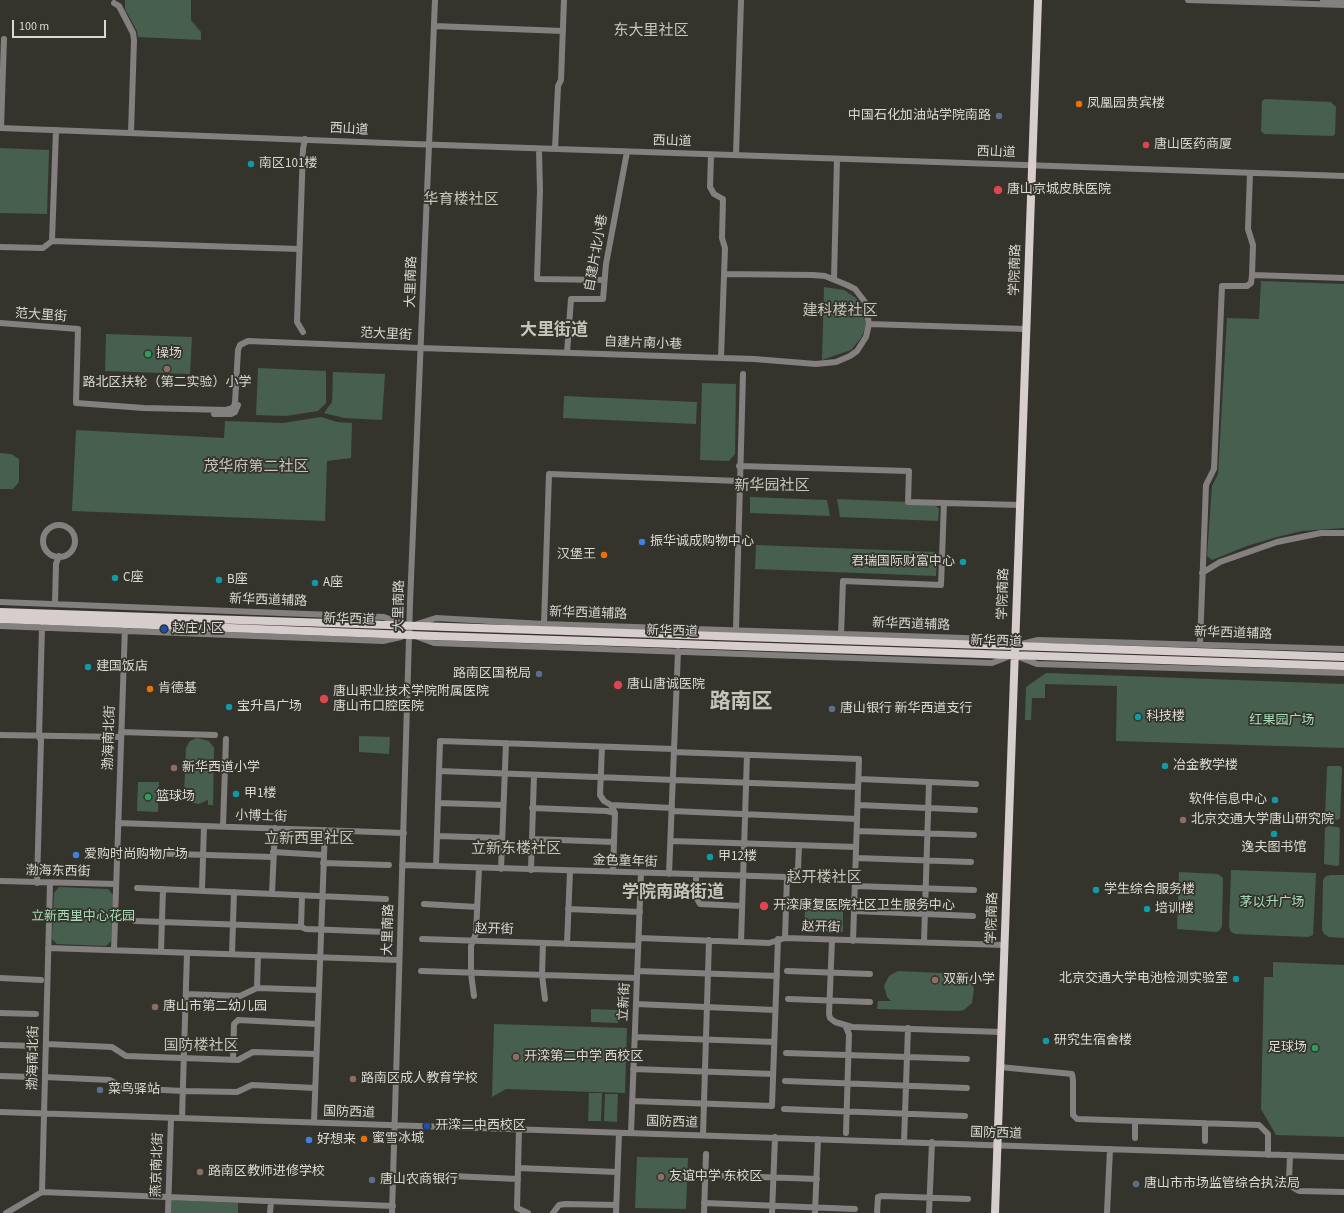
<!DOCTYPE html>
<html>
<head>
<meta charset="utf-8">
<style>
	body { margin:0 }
	#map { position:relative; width:1344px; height:1213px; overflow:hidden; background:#35342c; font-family:"Source Sans 3",sans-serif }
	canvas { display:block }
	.scale { position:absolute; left:12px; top:20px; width:94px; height:18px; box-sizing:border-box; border:2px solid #dad9d4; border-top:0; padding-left:5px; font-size:12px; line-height:14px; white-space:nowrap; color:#dad9d4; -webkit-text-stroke:3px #35342c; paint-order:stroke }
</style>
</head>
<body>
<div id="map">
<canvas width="1344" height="1213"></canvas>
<div class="scale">100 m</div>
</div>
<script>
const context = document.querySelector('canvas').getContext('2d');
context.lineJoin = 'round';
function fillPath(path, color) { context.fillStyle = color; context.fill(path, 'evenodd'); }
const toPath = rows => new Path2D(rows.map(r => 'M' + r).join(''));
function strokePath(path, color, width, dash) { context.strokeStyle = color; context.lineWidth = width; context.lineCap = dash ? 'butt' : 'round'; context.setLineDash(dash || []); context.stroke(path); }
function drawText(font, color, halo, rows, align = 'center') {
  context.font = font + ' "Source Sans 3","Noto Sans SC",sans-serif'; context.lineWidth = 3.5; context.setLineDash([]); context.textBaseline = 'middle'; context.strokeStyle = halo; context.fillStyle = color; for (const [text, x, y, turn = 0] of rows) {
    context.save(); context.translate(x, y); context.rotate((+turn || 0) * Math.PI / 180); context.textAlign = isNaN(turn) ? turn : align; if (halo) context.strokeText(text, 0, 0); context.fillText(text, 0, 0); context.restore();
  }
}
fillPath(toPath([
	[125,0,191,0,191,20,201,32,201,40,138,37,137,31,125,9],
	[1265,99,1331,102,1336,107,1335,134,1333,136,1264,134,1261,131,1262,101],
	[0,148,49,150,47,214,0,213],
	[1261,281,1344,284,1344,528,1302,531,1277,537,1247,546,1212,560,1207,556,1212,486,1218,474,1227,318,1259,319],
	[824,287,844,290,856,298,865,315,866,326,861,338,851,350,822,360],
	[106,334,192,337,190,374,105,371],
	[258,368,326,371,326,403,318,411,286,416,256,415],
	[333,372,385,374,382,420,344,418,324,413,332,402],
	[702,383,736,384,735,454,729,461,700,460],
	[564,396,697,402,696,424,563,418],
	[321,417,337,422,352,423,351,458,327,461,325,521,72,511,76,430,224,438,225,421,283,423],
	[0,453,11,454,19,459,19,482,13,489,0,489],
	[750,497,827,500,830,516,750,513],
	[837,499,933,503,939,509,938,521,840,517],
	[756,545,937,552,936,576,755,569],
	[1046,673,1344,684,1344,748,1116,741,1117,686,1045,684,1045,698,1032,698,1031,720,1025,720,1026,687],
	[359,736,390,737,389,754,359,752],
	[197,738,209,741,214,748,213,805,208,805,208,800,199,804,193,803,188,799,184,793,186,748,190,741],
	[1329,766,1340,766,1342,768,1340,818,1338,820,1325,818,1327,767],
	[138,782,159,782,158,812,137,811],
	[1328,826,1338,827,1340,829,1339,865,1337,866,1324,864,1325,828],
	[1231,870,1316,873,1313,935,1308,937,1235,934,1231,932,1229,927],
	[1179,872,1218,874,1223,878,1222,926,1220,930,1217,932,1177,929],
	[1331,875,1344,875,1344,938,1329,937,1324,934,1322,929,1323,880,1326,876],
	[59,887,108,889,113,895,111,941,106,946,57,944,52,939,54,893],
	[805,909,843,910,843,932,804,930],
	[1273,962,1344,965,1344,1137,1276,1135,1261,1109,1264,977,1273,977],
	[898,971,963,974,972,983,974,989,972,1003,964,1010,958,1011,877,1009,878,1001,891,1001,887,997,884,986,889,976],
	[591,1009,619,1010,618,1023,591,1022],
	[494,1024,627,1028,625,1093,506,1089,492,1097],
	[589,1093,602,1093,601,1121,588,1121],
	[605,1094,618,1094,617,1122,604,1121],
	[637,1157,688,1158,686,1209,635,1208],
	[171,1200,238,1203,238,1213,171,1213]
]), '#465f4f');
strokePath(toPath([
	[1188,0,1344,5],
	[1323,0,1344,1],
	[114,3,119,6,133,33,134,40,131,133],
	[434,26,563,31],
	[0,128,412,144,1344,176],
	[1,128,4,39],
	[539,149,540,191,537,279,604,280],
	[555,149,558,86,561,80,564,0],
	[711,155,710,187,714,194,723,199,722,238,725,248,721,358],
	[736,155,741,0],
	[1250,173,1248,229,1253,245,1252,275,1344,278],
	[52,241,299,249],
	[0,247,43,248,52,241,56,130],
	[834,279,837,159],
	[0,323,78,329,76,403,144,408,226,410,233,408,235,403,238,350,240,345,248,341,420,348,754,359,816,364,836,362,850,356,857,351,866,337,869,324,865,302,855,289,847,285,825,276,813,275,724,274],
	[869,324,1026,329],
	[303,332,297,322,303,149,305,139],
	[567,353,571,299,603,299,606,264,627,152],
	[214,414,231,414,235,412,238,405],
	[739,466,909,471,908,502,1020,505],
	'43 541a16 16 0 1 1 32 0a16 16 0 1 1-32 0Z',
	[1202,573,1220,562,1277,542,1321,533,1344,533],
	[0,602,384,617,403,624],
	[55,604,56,564,59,556],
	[417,624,436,618,544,624,994,639,1010,644],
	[544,624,549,474,739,481],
	[0,626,383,641,401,637],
	[736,629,743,374],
	[841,636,843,581,941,585,944,503],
	[418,637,434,643,992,663,1010,656],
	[1022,644,1038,640,1344,649],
	[1200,644,1206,485,1214,469,1222,286,1247,286,1251,283,1252,275],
	[1019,657,1037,664,1344,673],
	[121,732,215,735],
	[0,735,121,737],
	[602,747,600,795,604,801,611,805,615,813,613,872],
	[674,752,859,759,853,941],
	[439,771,858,787],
	[859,779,929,782,924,942],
	[929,782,976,784],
	[438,803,503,805],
	[611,805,672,808],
	[858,805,975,810],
	[532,808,607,811,615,813],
	[672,811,857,819],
	[118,823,404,833],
	[223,826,226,739],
	[857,831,974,835],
	[437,836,502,838],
	[532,839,614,842],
	[671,841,856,847],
	[273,852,323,855],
	[143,853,273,857],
	[856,858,971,862],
	[323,863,389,865],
	[402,865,787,877,785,938],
	[436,866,440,741,674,749],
	[501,869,506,743],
	[531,870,534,775],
	[669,874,678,651],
	[696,875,696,897,700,904,742,906],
	[787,877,798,869,799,845],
	[0,881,116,884],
	[37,883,41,740,39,737,42,627],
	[855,886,974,890],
	[137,888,386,899],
	[202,890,204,826],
	[272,893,275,828],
	[424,904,477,907],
	[568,909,640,912],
	[854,911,973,916],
	[135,921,301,927,302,896],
	[301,927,306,929,385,932],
	[639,938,769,943,785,938,1004,945],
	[422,939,638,946],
	[832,940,829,1014,830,1018,835,1022,852,1027,1001,1032],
	[741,942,747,755],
	[543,943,542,975,545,999],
	[567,944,570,871],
	[48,948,399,960],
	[114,949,125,627],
	[161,951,163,889],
	[232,954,234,892],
	[421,971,637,978],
	[637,971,777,976],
	[787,971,870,974],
	[0,978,41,980],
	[257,988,258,955],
	[186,994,240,996,257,988,318,990],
	[474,996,471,973,471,946,476,933,479,868],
	[788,999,870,1002],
	[636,1004,775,1010],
	[0,1013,36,1014],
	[845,1025,849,1034,846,1133],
	[635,1037,774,1042],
	[46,1044,112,1047,126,1056,238,1060,253,1052,316,1054],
	[0,1045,33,1046],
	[786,1053,967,1059],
	[233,1060,234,1024,238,1020,317,1024],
	[1000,1067,1072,1074,1073,1080,1073,1115,1077,1119,1259,1125,1268,1134,1268,1155],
	[633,1069,773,1074],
	[0,1076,31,1077],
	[45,1077,110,1080,124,1088,183,1091,237,1092,252,1085,315,1088],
	[785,1081,967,1088],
	[632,1101,772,1106,778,939],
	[784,1109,965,1116],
	[0,1112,1344,1157],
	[182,1118,187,953],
	[1135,1121,1135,1138],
	[314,1122,325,830],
	[1205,1123,1205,1141],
	[519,1129,517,1208,528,1213],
	[631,1133,641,873],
	[703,1135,709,940],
	[904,1142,908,1028],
	[1290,1155,1289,1181,1292,1187,1299,1191,1344,1192],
	[518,1168,617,1172],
	[430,1175,518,1179],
	[705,1175,817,1179],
	[42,1192,393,1206],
	[42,1192,50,883],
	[704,1203,855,1209],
	[6,1213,42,1192],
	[168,1213,171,1118],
	[270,1213,271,1201],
	[392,1213,410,603,435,0],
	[553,1213,559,1205,565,1204,616,1205],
	[616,1213,619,1133],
	[704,1213,706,1154],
	[772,1213,775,1137],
	[815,1213,818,1139],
	[877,1213,878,1197,882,1196,968,1199],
	[929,1213,932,1142],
	[1107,1213,1110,1149]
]), '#858080', 6);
strokePath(toPath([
	[0,612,1344,657],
	[0,619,435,636,1344,666],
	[995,1213,1038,0]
]), '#d7cdcc', 8);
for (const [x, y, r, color] of [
	[1079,104,4,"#e8710a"],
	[999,116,4,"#5c6f8a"],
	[1146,145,4,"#e0444e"],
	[251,164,4,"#0f9aa8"],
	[998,190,5,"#e0444e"],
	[148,354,4,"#2e9e5b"],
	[167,369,4,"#8d6e63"],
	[642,542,4,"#3f7fe0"],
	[604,555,4,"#e8710a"],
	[963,562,4,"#0f9aa8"],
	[115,578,4,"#0f9aa8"],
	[219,580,4,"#0f9aa8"],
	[315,583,4,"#0f9aa8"],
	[164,629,4,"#1a4fb4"],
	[88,667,4,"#0f9aa8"],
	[539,674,4,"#5c6f8a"],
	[618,685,5,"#e0444e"],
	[150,689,4,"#e8710a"],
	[324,699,5,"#e0444e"],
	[229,707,4,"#0f9aa8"],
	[832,709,4,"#5c6f8a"],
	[1138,717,4,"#0f9aa8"],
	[1165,766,4,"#0f9aa8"],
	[174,768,4,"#8d6e63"],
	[236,794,4,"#0f9aa8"],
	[148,797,4,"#2e9e5b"],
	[1275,800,4,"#0f9aa8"],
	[1183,820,4,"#8d6e63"],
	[1274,834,4,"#0f9aa8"],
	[76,855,4,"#3f7fe0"],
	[710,857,4,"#0f9aa8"],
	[1096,890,4,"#0f9aa8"],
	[764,906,5,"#e0444e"],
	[1147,909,4,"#0f9aa8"],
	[1236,979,4,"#0f9aa8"],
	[935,980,4,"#8d6e63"],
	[155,1007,4,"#8d6e63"],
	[1046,1041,4,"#0f9aa8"],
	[1315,1048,4,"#2e9e5b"],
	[516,1057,4,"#8d6e63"],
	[353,1079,4,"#8d6e63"],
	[100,1090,4,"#5c6f8a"],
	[427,1126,4,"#1a4fb4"],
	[364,1139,4,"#e8710a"],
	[309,1140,4,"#3f7fe0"],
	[200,1172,4,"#8d6e63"],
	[661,1177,4,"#8d6e63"],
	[372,1180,4,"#5c6f8a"],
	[1136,1184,4,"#5c6f8a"]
]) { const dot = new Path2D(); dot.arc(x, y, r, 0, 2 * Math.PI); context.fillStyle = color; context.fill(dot); strokePath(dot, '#35342c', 1.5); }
drawText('13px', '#dad9d4', '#35342c', [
	["凤凰园贵宾楼",1087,104],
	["中国石化加油站学院南路",991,116,"right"],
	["唐山医药商厦",1154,145],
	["南区101楼",259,164],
	["唐山京城皮肤医院",1007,190],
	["操场",156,354],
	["路北区扶轮（第二实验）小学",167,383,"center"],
	["振华诚成购物中心",650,542],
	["汉堡王",596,555,"right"],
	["君瑞国际财富中心",955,562,"right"],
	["C座",123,578],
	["B座",227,580],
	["A座",323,583],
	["赵庄小区",172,629],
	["建国饭店",96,667],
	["路南区国税局",531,674,"right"],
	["唐山唐诚医院",627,685],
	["肯德基",158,689],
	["唐山职业技术学院附属医院",333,692],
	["唐山市口腔医院",333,707],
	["宝升昌广场",237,707],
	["唐山银行 新华西道支行",840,709],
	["科技楼",1146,717],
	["冶金教学楼",1173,766],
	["新华西道小学",182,768],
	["甲1楼",244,794],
	["篮球场",156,797],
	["软件信息中心",1267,800,"right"],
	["北京交通大学唐山研究院",1191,820],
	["逸夫图书馆",1274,848,"center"],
	["爱购时尚购物广场",84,855],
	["甲12楼",718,857],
	["学生综合服务楼",1104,890],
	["开滦康复医院社区卫生服务中心",773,906],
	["培训楼",1155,909],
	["北京交通大学电池检测实验室",1228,979,"right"],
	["双新小学",943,980],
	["唐山市第二幼儿园",163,1007],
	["研究生宿舍楼",1054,1041],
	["足球场",1307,1048,"right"],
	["开滦第二中学 西校区",524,1057],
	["路南区成人教育学校",361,1079],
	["菜鸟驿站",108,1090],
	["开滦二中西校区",435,1126],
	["蜜雪冰城",372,1139],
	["好想来",317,1140],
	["路南区教师进修学校",208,1172],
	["友谊中学 东校区",669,1177],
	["唐山农商银行",380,1180],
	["唐山市市场监管综合执法局",1144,1184]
], 'left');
drawText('13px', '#dad9d4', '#35342c', [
	["西山道",349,130,3],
	["西山道",672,142,2],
	["西山道",996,153,2],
	["自建片北小巷",597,253,-80],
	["学院南路",1016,270,-88],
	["大里南路",412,282,-88],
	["范大里街",41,316,4],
	["范大里街",386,335,3],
	["自建片南小巷",643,344,2],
	["学院南路",1004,594,-88],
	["新华西道辅路",268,601,2],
	["大里南路",400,606,-89],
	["新华西道辅路",588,614,2],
	["新华西道",349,620,2],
	["新华西道辅路",911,625,2],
	["新华西道",672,632,2],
	["新华西道辅路",1233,634,2],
	["新华西道",996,642,2],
	["渤海南北街",110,738,-88],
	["小博士街",261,817,2],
	["金色童年街",625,862,2],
	["渤海东西街",58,872,1],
	["学院南路",993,918,-88],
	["赵开街",821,928,2],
	["大里南路",389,930,-88],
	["赵开街",494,930,2],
	["立新街",625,1002,-87],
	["渤海南北街",34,1058,-89],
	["国防西道",349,1113,2],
	["国防西道",672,1123,2],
	["国防西道",996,1134,2],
	["燕京南北街",158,1165,-88]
]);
drawText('13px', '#a7ddbb', '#35342c', [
	["红果园广场",1282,721],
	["茅以升广场",1272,903],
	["立新西里中心花园",83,917]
]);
drawText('15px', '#c7c5bb', '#35342c', [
	["东大里社区",651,32],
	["华育楼社区",461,201],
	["建科楼社区",840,312],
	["茂华府第二社区",256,468],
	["新华园社区",772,487],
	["立新西里社区",309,840],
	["立新东楼社区",516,850],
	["赵开楼社区",824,879],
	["国防楼社区",201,1047]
]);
drawText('bold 17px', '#c7c5bb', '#35342c', [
	["大里街道",554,331],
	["学院南路街道",673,893]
]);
drawText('bold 21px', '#c7c5bb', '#35342c', [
	["路南区",741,703]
]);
</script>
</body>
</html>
